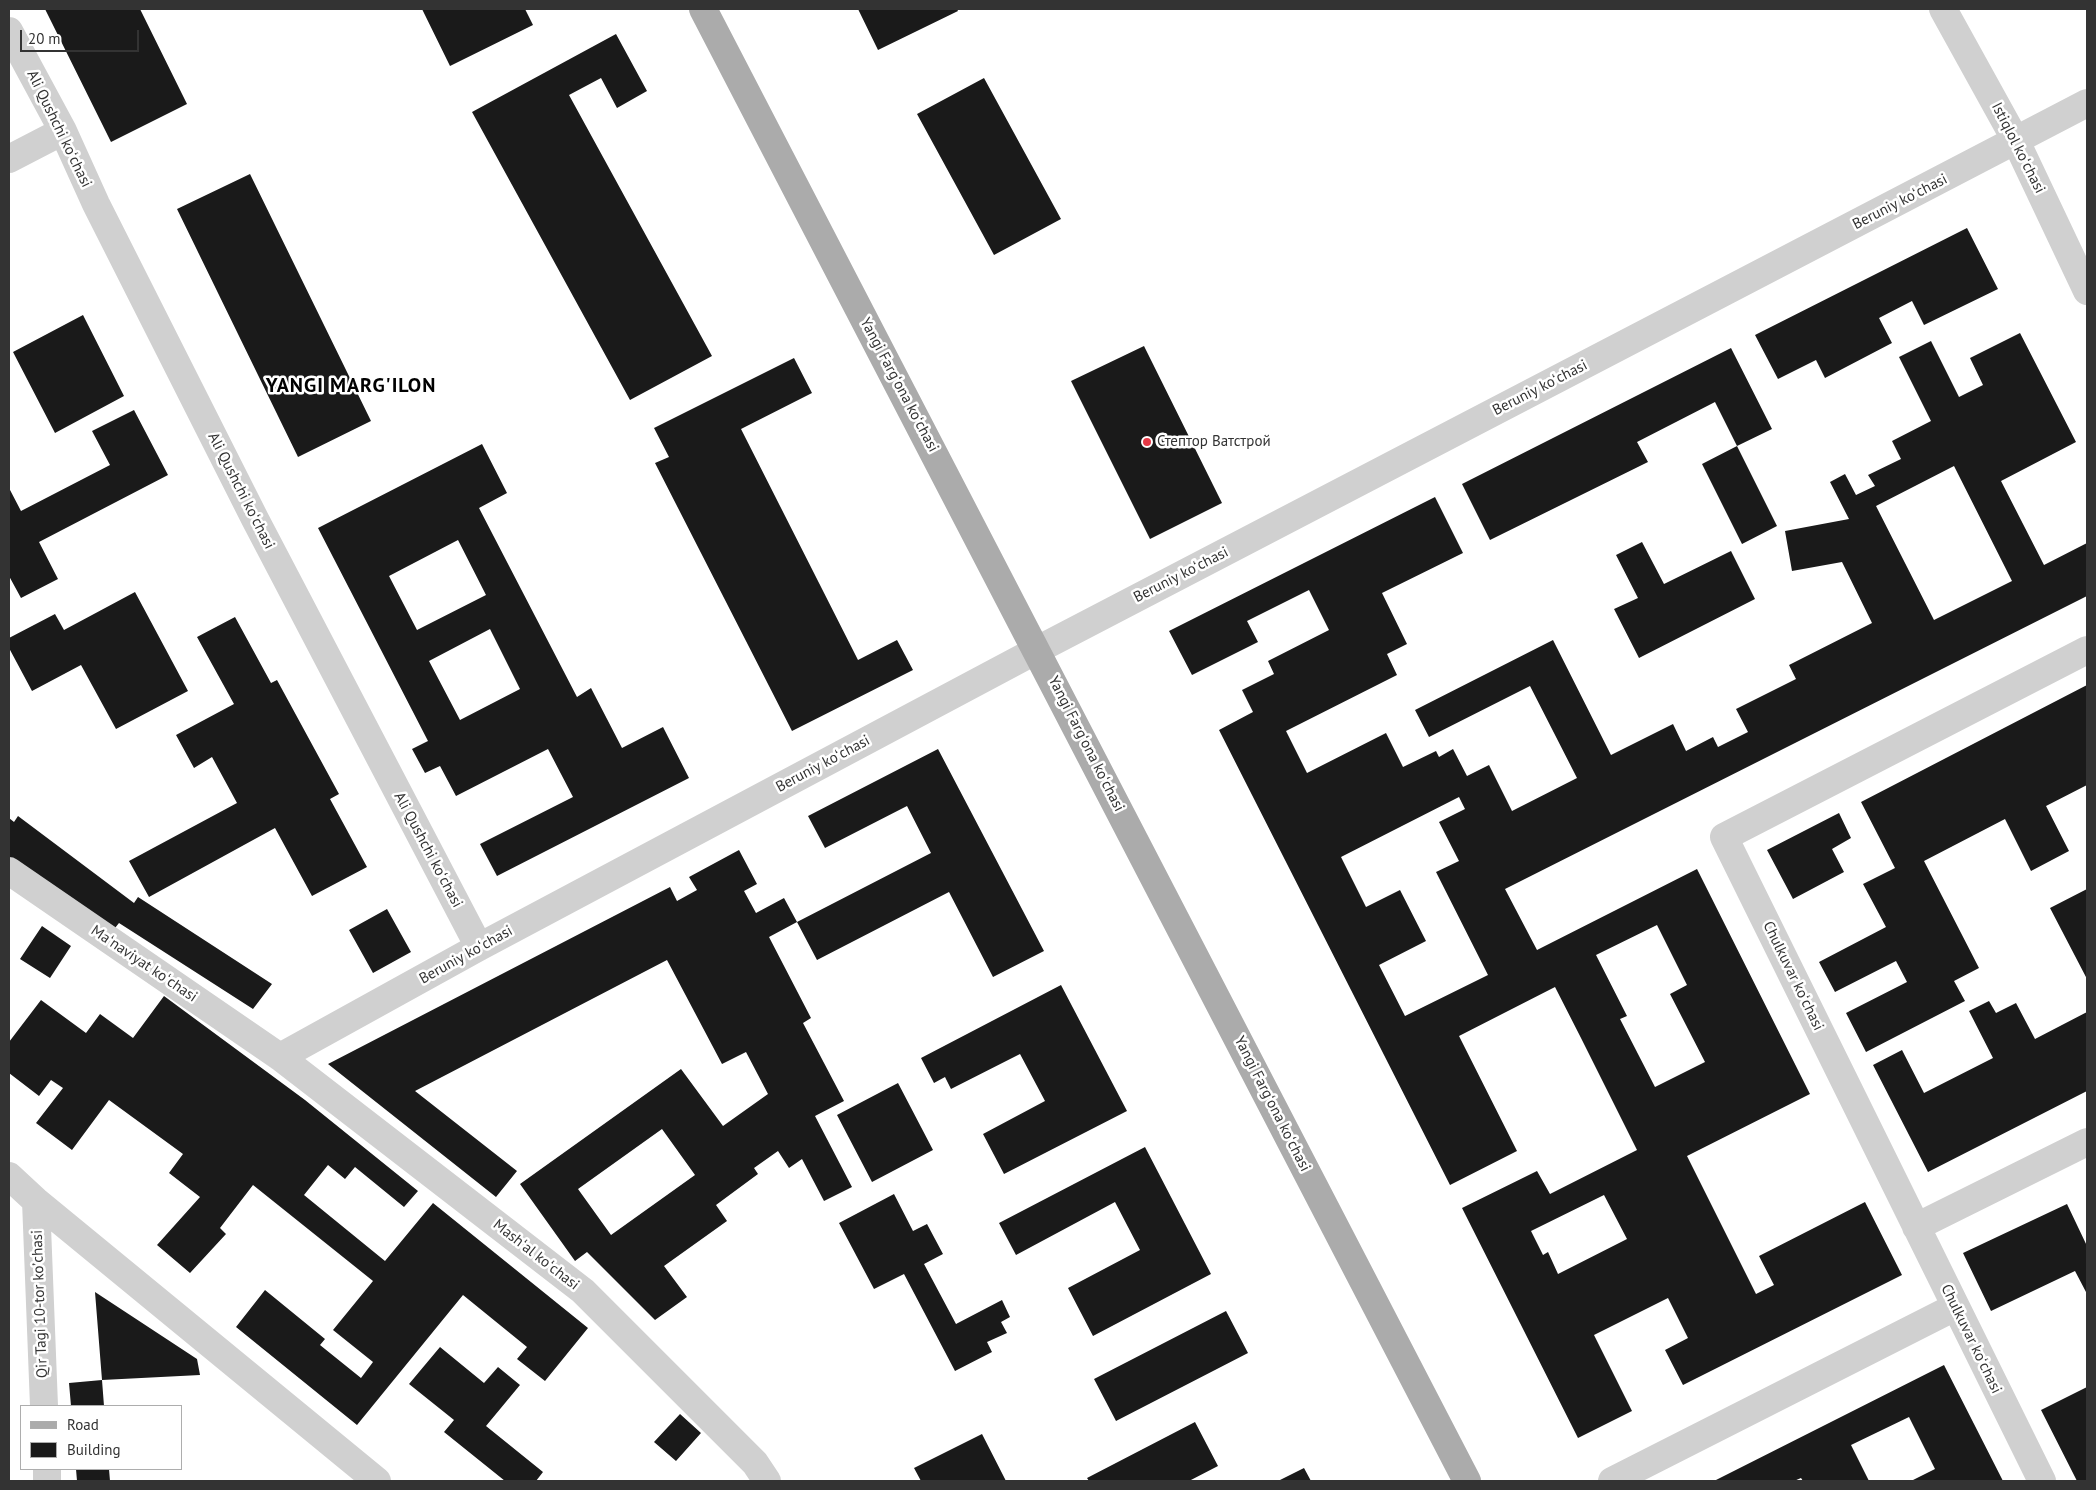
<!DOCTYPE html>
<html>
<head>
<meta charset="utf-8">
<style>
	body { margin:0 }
	#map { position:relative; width:2096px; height:1490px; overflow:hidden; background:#fff; font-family:"PT Sans",sans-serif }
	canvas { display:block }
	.frame { position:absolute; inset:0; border:10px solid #333; pointer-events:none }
	.legend { position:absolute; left:20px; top:1405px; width:162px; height:65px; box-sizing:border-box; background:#fff; border:1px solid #adadad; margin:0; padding:6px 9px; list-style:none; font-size:15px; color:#333 }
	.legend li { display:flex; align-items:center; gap:10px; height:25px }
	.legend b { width:25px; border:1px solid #adadad }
	.scale { position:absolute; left:20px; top:30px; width:119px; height:22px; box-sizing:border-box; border:2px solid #333; border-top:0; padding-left:6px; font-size:15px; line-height:18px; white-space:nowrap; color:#333; -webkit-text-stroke:4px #fff; paint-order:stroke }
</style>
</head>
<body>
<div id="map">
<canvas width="2096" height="1490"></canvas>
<div class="frame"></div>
<ul class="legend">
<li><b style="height:6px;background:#ababab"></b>Road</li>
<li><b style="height:14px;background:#1a1a1a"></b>Building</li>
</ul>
<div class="scale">20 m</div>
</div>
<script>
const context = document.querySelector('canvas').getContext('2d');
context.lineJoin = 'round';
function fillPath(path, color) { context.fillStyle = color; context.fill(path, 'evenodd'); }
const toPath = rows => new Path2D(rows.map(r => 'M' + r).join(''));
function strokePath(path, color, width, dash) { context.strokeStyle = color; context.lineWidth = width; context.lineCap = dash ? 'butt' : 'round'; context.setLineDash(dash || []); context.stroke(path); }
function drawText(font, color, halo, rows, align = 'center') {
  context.font = font + ' "PT Sans",sans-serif'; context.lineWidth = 5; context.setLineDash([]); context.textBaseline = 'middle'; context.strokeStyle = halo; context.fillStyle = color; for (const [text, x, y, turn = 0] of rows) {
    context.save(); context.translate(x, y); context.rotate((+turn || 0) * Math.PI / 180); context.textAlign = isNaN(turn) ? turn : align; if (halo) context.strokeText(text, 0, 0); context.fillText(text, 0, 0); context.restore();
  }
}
fillPath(toPath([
	[45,9,140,9,187,104,111,142],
	[422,9,525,9,533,25,450,66],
	[858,9,957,9,958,11,878,50],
	[616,34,647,91,617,108,601,78,569,95,712,356,630,400,472,112],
	[984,78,1061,219,994,255,917,114],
	[250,174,371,421,298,457,177,209],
	[1967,228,1998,289,1924,325,1912,301,1879,318,1892,343,1825,378,1816,360,1778,379,1755,335],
	[83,315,124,396,55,433,13,352],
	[2020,333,2076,442,2001,481,2044,565,2087,543,2087,596,1505,889,1537,950,1697,869,1810,1094,1687,1156,1756,1294,1774,1285,1759,1256,1865,1202,1902,1275,1683,1385,1665,1350,1688,1338,1668,1298,1594,1335,1632,1411,1578,1438,1462,1208,1537,1171,1550,1194,1637,1150,1581,1038,1555,987,1459,1036,1517,1151,1450,1185,1219,730,1253,712,1242,690,1274,674,1268,661,1329,630,1309,590,1247,621,1258,642,1192,675,1169,631,1435,497,1463,553,1382,593,1407,644,1387,654,1397,675,1286,731,1307,773,1386,733,1403,767,1436,751,1439,757,1453,749,1467,776,1489,765,1512,811,1577,778,1530,686,1429,737,1415,710,1553,640,1611,755,1673,724,1686,751,1713,737,1718,747,1748,732,1736,709,1796,679,1789,665,1872,623,1842,562,1792,571,1785,531,1849,519,1830,482,1845,474,1856,495,1875,486,1868,475,1901,459,1892,441,1931,421,1899,357,1931,341,1959,397,1983,385,1970,358],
	[1954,466,2012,581,1934,620,1876,506],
	[1459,797,1465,809,1439,822,1459,861,1436,872,1488,975,1405,1016,1379,965,1426,941,1400,890,1366,907,1341,857],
	[1657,925,1687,985,1670,994,1705,1062,1655,1087,1620,1019,1627,1016,1596,955],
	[1604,1195,1627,1239,1558,1274,1548,1252,1543,1255,1531,1231],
	[1144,346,1222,503,1150,539,1071,381],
	[1731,348,1772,429,1737,446,1715,402,1637,442,1648,462,1490,540,1462,484],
	[794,358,812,393,741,429,858,660,897,640,913,670,792,731,655,463,669,457,654,428],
	[134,410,168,475,39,542,58,579,21,598,9,576,9,488,21,511,110,465,92,431],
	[482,444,507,493,479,508,577,697,591,688,622,748,663,727,689,778,497,876,480,844,573,797,548,749,456,796,440,766,425,773,412,749,428,741,318,528],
	[458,540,486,595,417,630,389,576],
	[490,629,520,689,460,720,429,661],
	[1737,446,1777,526,1742,544,1702,464],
	[1642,542,1664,584,1731,551,1755,599,1639,658,1614,609,1638,598,1616,555],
	[135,592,188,691,116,729,81,665,32,691,9,648,9,638,55,614,64,630],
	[235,617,271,683,277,680,339,794,330,799,367,867,312,896,275,828,149,897,129,861,237,803,212,757,194,768,176,735,234,704,197,637],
	[2087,685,2087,785,2046,806,2069,851,2031,871,2005,819,1924,861,1979,968,1954,981,1965,1001,1866,1052,1846,1013,1907,982,1896,961,1835,992,1819,962,1886,927,1863,884,1895,868,1861,802],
	[938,749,1044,951,993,977,949,892,817,960,797,922,931,853,907,806,825,848,808,816],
	[1839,813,1851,838,1832,849,1844,872,1793,899,1767,850],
	[18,816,134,903,138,897,272,984,253,1009,119,923,111,933,9,857,9,818,14,822],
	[739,850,757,884,744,891,756,913,784,898,797,922,769,937,811,1018,803,1023,844,1101,815,1116,852,1187,824,1201,802,1159,789,1168,778,1151,754,1168,758,1174,716,1205,727,1221,664,1266,687,1297,655,1320,587,1252,575,1261,520,1184,681,1069,723,1126,768,1094,746,1052,722,1064,667,960,415,1091,517,1171,496,1197,328,1064,670,887,677,901,697,890,689,877],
	[662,1129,695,1175,611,1235,578,1189],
	[2087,889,2087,979,2050,908],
	[387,909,411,952,373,973,349,930],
	[42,926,71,946,50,978,20,959],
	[1061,985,1127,1111,1004,1174,983,1134,1045,1101,1020,1054,951,1089,945,1077,934,1083,921,1058],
	[164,996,305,1100,418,1191,404,1207,355,1167,345,1179,328,1165,304,1195,385,1261,433,1203,588,1328,545,1381,517,1359,527,1347,463,1295,357,1425,236,1327,265,1290,325,1339,320,1345,361,1378,373,1362,333,1330,373,1281,253,1185,220,1228,226,1234,190,1273,157,1245,200,1197,169,1173,183,1154,109,1100,72,1150,36,1123,63,1088,51,1080,39,1096,9,1073,9,1042,41,1000,86,1033,100,1014,133,1038],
	[1989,1001,1996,1013,2016,1003,2035,1039,2087,1012,2087,1091,1928,1172,1873,1065,1902,1050,1924,1093,1993,1058,1969,1011],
	[898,1083,933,1150,872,1182,837,1115],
	[1145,1147,1211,1274,1093,1336,1068,1288,1140,1250,1115,1202,1016,1255,999,1223],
	[894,1194,913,1231,927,1224,943,1254,924,1264,956,1324,1002,1300,1010,1317,1001,1322,1007,1333,987,1342,992,1352,955,1371,904,1274,874,1289,839,1223],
	[2067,1204,2087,1246,2087,1291,2086,1292,2075,1271,1991,1311,1963,1253],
	[95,1292,197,1359,200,1375,102,1380],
	[1226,1311,1248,1353,1116,1421,1094,1379],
	[440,1347,484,1383,498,1367,520,1385,486,1426,543,1472,536,1481,505,1481,444,1432,454,1420,409,1384],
	[1944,1365,2003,1481,1911,1481,1935,1469,1909,1417,1851,1445,1869,1481,1803,1481,1801,1478,1794,1481,1714,1481],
	[102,1380,104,1406,71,1406,69,1383],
	[2087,1387,2087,1481,2077,1481,2041,1410],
	[680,1414,701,1433,676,1461,654,1442],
	[1195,1422,1218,1466,1189,1481,1089,1481,1087,1478],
	[982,1434,1006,1481,921,1481,914,1468],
	[1304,1468,1311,1481,1278,1481],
	[76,1469,109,1469,110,1481,77,1481]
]), '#1a1a1a');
strokePath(toPath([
	[1943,9,2016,141,2087,291],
	[9,31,63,131,96,204,255,519,479,947],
	[9,159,63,131],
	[9,871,280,1057,583,1291,755,1463,767,1481],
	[280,1057,479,947,1037,650,2087,103],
	[9,1176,36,1201,377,1481],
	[36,1201,44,1406],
	[1916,1227,2087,1142],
	[47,1469,47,1481],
	[1612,1481,1955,1307],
	[2042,1481,1724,837,2087,650]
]), '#d0d0d0', 28);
strokePath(toPath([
	[703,9,1467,1481]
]), '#ababab', 28);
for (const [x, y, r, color] of [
	[1147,442,5,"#e63946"]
]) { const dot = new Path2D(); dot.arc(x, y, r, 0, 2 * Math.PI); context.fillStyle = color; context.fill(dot); strokePath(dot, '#fff', 2); }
drawText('15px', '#333', '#fff', [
	["Ali Qushchi koʻchasi",59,129,64],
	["Istiqlol koʻchasi",2018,148,63],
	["Beruniy koʻchasi",1900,202,-27],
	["Yangi Fargʻona koʻchasi",899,385,62],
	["Beruniy koʻchasi",1540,388,-27],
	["Ali Qushchi koʻchasi",241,491,63],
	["Beruniy koʻchasi",1181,575,-27],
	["Yangi Fargʻona koʻchasi",1086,744,63],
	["Beruniy koʻchasi",823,764,-28],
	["Ali Qushchi koʻchasi",428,850,62],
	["Beruniy koʻchasi",466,955,-29],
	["Maʻnaviyat koʻchasi",144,964,34],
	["Chulkuvar koʻchasi",1793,976,64],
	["Yangi Fargʻona koʻchasi",1272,1104,63],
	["Mashʻal koʻchasi",536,1255,38],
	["Qir Tagi 10-tor koʼchasi",40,1304,-92],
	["Chulkuvar koʻchasi",1971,1339,64]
]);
drawText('15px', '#333', '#fff', [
	["Стептор Ватстрой",1157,442]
], 'left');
context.letterSpacing = '1px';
drawText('bold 20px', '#000', '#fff', [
	["YANGI MARG'ILON",351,386]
]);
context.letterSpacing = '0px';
</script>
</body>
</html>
